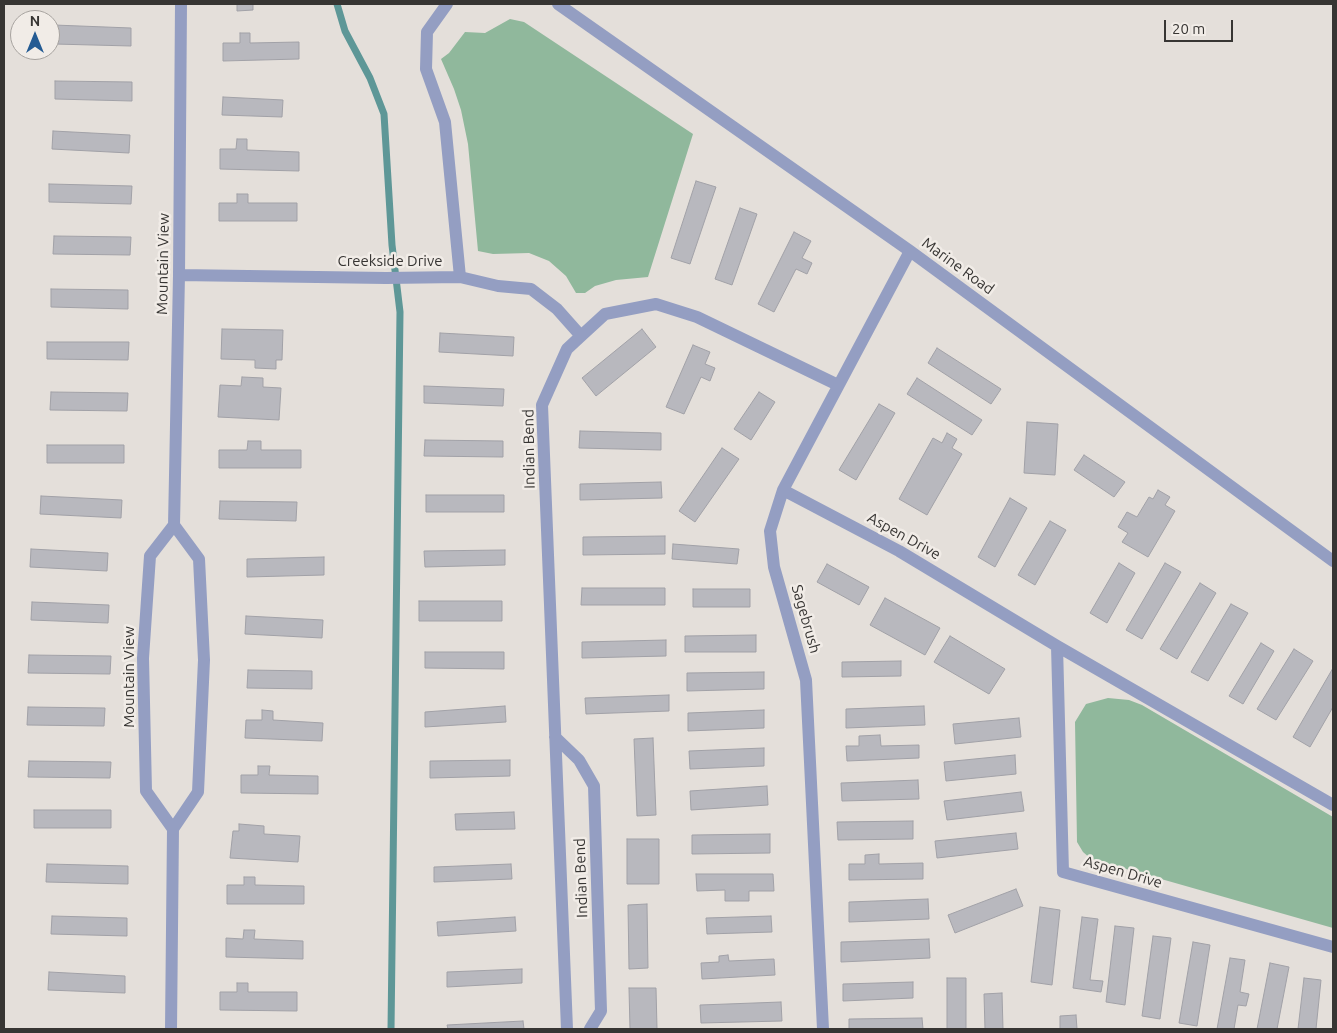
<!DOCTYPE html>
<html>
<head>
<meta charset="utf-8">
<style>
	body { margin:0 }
	#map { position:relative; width:1337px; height:1033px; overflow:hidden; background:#e4dfda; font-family:Ubuntu,sans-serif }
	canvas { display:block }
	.frame { position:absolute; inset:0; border:5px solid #373533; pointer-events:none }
	.north { position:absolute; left:10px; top:10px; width:50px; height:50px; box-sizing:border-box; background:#f1ece7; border:1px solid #a7a39f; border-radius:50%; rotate:0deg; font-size:14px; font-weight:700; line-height:20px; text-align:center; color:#373533 }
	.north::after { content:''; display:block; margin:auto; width:18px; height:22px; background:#245b93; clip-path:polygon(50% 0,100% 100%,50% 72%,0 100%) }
	.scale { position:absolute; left:1164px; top:20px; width:69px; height:22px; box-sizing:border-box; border:2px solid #373533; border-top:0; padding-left:6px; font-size:15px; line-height:18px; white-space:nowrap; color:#373533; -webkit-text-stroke:4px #f1ece7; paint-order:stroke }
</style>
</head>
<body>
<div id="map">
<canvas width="1337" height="1033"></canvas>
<div class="frame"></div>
<div class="north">N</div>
<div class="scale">20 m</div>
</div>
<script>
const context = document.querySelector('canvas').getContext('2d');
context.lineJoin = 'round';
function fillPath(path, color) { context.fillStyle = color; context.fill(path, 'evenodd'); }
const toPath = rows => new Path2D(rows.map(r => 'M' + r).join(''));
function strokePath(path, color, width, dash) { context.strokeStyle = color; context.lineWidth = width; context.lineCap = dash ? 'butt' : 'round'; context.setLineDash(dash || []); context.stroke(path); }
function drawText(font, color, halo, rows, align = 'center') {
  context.font = font + ' Ubuntu,sans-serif'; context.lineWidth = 5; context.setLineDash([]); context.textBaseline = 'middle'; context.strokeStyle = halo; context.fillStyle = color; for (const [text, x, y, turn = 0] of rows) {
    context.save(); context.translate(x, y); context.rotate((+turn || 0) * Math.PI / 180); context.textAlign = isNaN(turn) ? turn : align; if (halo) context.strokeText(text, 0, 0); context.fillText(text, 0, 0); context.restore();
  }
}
fillPath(toPath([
	[510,19,524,22,693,134,648,277,616,280,595,286,585,293,576,293,566,276,549,261,529,253,493,254,478,251,468,144,461,110,454,89,441,59,449,53,465,32,485,33],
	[1108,698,1129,700,1142,705,1333,817,1333,928,1091,859,1083,852,1077,842,1075,722,1086,704]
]), '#90b89c');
strokePath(toPath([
	[337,4,345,31,370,78,384,114,392,245,400,312,391,1029]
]), '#5e9797', 7);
const building = toPath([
	[237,4,253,4,253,10,237,11,237,4],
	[54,25,131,28,131,46,54,44,54,25],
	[240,33,250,33,250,43,299,42,299,59,223,61,223,43,240,43,240,33],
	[55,81,132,82,132,101,55,99,55,81],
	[223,97,283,100,282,117,222,115,223,97],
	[53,131,130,135,129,153,52,149,53,131],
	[237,139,247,139,247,150,299,152,299,171,220,169,220,149,236,149,237,139],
	[696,181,716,187,690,264,671,258,696,181],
	[49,184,132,186,131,204,49,202,49,184],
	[237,194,248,194,248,203,297,203,297,221,219,221,219,203,237,203,237,194],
	[740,208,757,214,732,285,715,279,740,208],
	[794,232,811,241,802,258,812,263,807,274,796,269,774,312,758,304,794,232],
	[54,236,131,237,130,255,53,254,54,236],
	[51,289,128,290,128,309,51,307,51,289],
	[222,329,283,330,282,360,276,360,276,369,255,368,255,360,221,359,222,329],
	[642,329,656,347,596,396,582,378,642,329],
	[440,333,514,337,513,356,439,352,440,333],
	[47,342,129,342,128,360,47,359,47,342],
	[693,345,710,352,705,364,715,368,710,381,701,377,684,414,666,407,693,345],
	[937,348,1001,389,991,404,928,363,937,348],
	[242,377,263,378,263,387,281,388,279,420,218,417,220,385,241,386,242,377],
	[917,378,982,420,972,435,907,394,917,378],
	[424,386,504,389,503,406,424,403,424,386],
	[51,392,128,393,127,411,50,410,51,392],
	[759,392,775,402,751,440,734,429,759,392],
	[879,404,895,413,856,480,839,470,879,404],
	[1027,422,1058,424,1055,475,1024,473,1027,422],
	[580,431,661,433,661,450,579,448,580,431],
	[947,433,957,439,952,448,962,454,927,515,899,499,933,438,942,443,947,433],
	[425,440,503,441,503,457,424,456,425,440],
	[248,441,261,441,261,450,301,450,301,468,219,468,219,450,247,450,248,441],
	[47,445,124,445,124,463,47,463,47,445],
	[722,448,739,459,695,522,679,511,722,448],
	[1084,455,1125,482,1114,497,1074,470,1084,455],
	[661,482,662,498,580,500,580,484,661,482],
	[1158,490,1170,497,1165,505,1175,511,1148,557,1122,542,1128,533,1118,527,1127,512,1137,517,1149,497,1153,499,1158,490],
	[426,495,504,495,504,512,426,512,426,495],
	[41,496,122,500,121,518,40,514,41,496],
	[1010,498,1027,508,995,567,978,557,1010,498],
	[220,501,297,502,296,521,219,519,220,501],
	[1050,521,1066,530,1035,585,1018,575,1050,521],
	[665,536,665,554,583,555,583,537,665,536],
	[673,544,739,549,737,564,672,559,673,544],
	[31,549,108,553,107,571,30,567,31,549],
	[505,550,505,565,425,567,424,551,505,550],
	[324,557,324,575,247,577,247,559,324,557],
	[1119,563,1135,573,1107,623,1090,613,1119,563],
	[1165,563,1181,572,1142,639,1126,630,1165,563],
	[827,564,869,587,859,605,817,582,827,564],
	[1200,583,1216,593,1177,659,1160,649,1200,583],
	[582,588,665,588,665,605,581,605,582,588],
	[693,589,750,589,750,607,693,607,693,589],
	[885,598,940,628,925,655,870,625,885,598],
	[419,601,502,601,502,621,419,621,419,601],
	[32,602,109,605,108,623,31,620,32,602],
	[1231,604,1248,613,1208,681,1191,672,1231,604],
	[246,616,323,620,322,638,245,634,246,616],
	[756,635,756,652,685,652,685,636,756,635],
	[950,636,1005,669,989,694,934,662,950,636],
	[666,640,666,656,582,658,582,642,666,640],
	[1261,643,1274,651,1243,704,1229,696,1261,643],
	[1294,649,1313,661,1276,720,1257,709,1294,649],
	[425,652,504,652,504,669,425,668,425,652],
	[29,655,111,656,110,674,28,673,29,655],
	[901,661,901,676,842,677,842,662,901,661],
	[1333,668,1333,707,1310,747,1293,737,1333,668],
	[248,670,312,671,312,689,247,688,248,670],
	[764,672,764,689,687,691,687,673,764,672],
	[669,695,669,711,586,714,585,698,669,695],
	[505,706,506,722,425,727,425,712,505,706],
	[924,706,925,725,846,728,846,709,924,706],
	[28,707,105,708,104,726,27,725,28,707],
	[262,710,273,711,273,720,323,723,322,741,245,738,246,720,262,720,262,710],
	[764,710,764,728,688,731,688,713,764,710],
	[1019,718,1021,737,955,744,953,724,1019,718],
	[880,735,881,746,919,745,919,758,847,761,846,746,859,746,859,736,880,735],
	[653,738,656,815,637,816,634,739,653,738],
	[764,748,764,766,690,769,689,751,764,748],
	[1015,755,1016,774,946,781,944,762,1015,755],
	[510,760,510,776,430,778,430,761,510,760],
	[29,761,111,762,110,778,28,777,29,761],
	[258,766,270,766,269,775,318,776,318,794,241,793,241,775,258,775,258,766],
	[918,780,919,799,842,801,841,783,918,780],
	[767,786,768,805,691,810,690,791,767,786],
	[1021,792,1024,811,947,820,944,801,1021,792],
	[34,810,111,810,111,828,34,828,34,810],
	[514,812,515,829,456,830,455,814,514,812],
	[913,821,913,839,838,840,837,822,913,821],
	[239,824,264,826,264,834,300,836,298,862,230,858,233,831,239,831,239,824],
	[1016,833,1018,849,937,858,935,841,1016,833],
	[770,834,770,853,692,854,692,835,770,834],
	[627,839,659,839,659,884,627,884,627,839],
	[879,854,879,864,923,863,923,879,849,880,849,864,865,864,865,855,879,854],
	[47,864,128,866,128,884,46,882,47,864],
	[511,864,512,879,434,882,434,867,511,864],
	[696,874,773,874,774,891,749,891,749,901,725,901,725,890,697,891,696,874],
	[244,877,255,877,255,885,304,886,304,904,227,904,227,885,244,885,244,877],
	[1016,889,1023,906,955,933,948,915,1016,889],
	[928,899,929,919,849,922,849,902,928,899],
	[647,904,648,968,629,969,628,905,647,904],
	[1040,907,1060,910,1052,985,1031,982,1040,907],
	[52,916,127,918,127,936,51,934,52,916],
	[771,916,772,932,707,934,706,918,771,916],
	[515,917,516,931,438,936,437,922,515,917],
	[1082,917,1098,919,1090,980,1103,981,1101,992,1073,988,1082,917],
	[1115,926,1134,928,1125,1005,1106,1002,1115,926],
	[244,930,255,930,254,939,303,941,303,959,226,957,226,938,243,939,244,930],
	[1153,936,1171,938,1160,1019,1142,1016,1153,936],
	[929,939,930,958,841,962,841,942,929,939],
	[1193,942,1210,945,1197,1026,1179,1023,1193,942],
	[728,955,729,961,774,959,775,975,702,979,701,963,719,962,719,956,728,955],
	[1230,958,1245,960,1240,992,1249,994,1246,1006,1238,1005,1234,1029,1217,1029,1230,958],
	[1270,963,1289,967,1277,1029,1257,1029,1270,963],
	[522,969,522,983,447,987,447,972,522,969],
	[49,972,125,976,125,993,48,990,49,972],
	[947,978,966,978,966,1029,947,1029,947,978],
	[1304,978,1321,980,1316,1029,1298,1029,1304,978],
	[913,982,913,998,843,1001,843,984,913,982],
	[237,983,248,983,248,992,297,992,297,1011,220,1010,220,992,237,992,237,983],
	[629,988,656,988,657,1029,630,1029,629,988],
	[1002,993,1003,1029,985,1029,984,994,1002,993],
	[781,1002,782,1021,701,1023,700,1005,781,1002],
	[1076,1015,1077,1029,1060,1029,1060,1016,1076,1015],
	[922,1018,923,1029,849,1029,849,1019,922,1018],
	[523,1021,524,1029,448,1029,447,1025,523,1021]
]);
fillPath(building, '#b8b8be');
strokePath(building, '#a1a1a7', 1);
strokePath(toPath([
	[447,4,427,32,426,69,445,122,460,277],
	[558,4,910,251,1333,561],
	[179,275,386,278,460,277,498,286,531,289,557,309,581,336],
	[783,490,899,551,1057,646,1333,805],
	[1057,646,1063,872,1333,947],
	[555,737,579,760,594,786,601,1011,590,1029],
	[173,829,146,791,143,658,150,556,174,525,179,275,181,4],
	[171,1029,173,829,198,792,204,660,199,559,174,525],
	[567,1029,542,405,567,349,581,336,605,314,656,304,697,317,838,385],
	[823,1029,806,680,774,567,770,531,783,490,910,251]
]), '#949ec2', 12);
drawText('15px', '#373533', '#f1ece7', [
	["Creekside Drive",390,261],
	["Mountain View",163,264,-89],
	["Marine Road",958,266,36],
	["Indian Bend",529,449,-91],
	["Aspen Drive",904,536,29],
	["Sagebrush",806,619,74],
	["Mountain View",129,677,-90],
	["Aspen Drive",1123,872,16],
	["Indian Bend",581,878,-92]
]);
</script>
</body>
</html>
